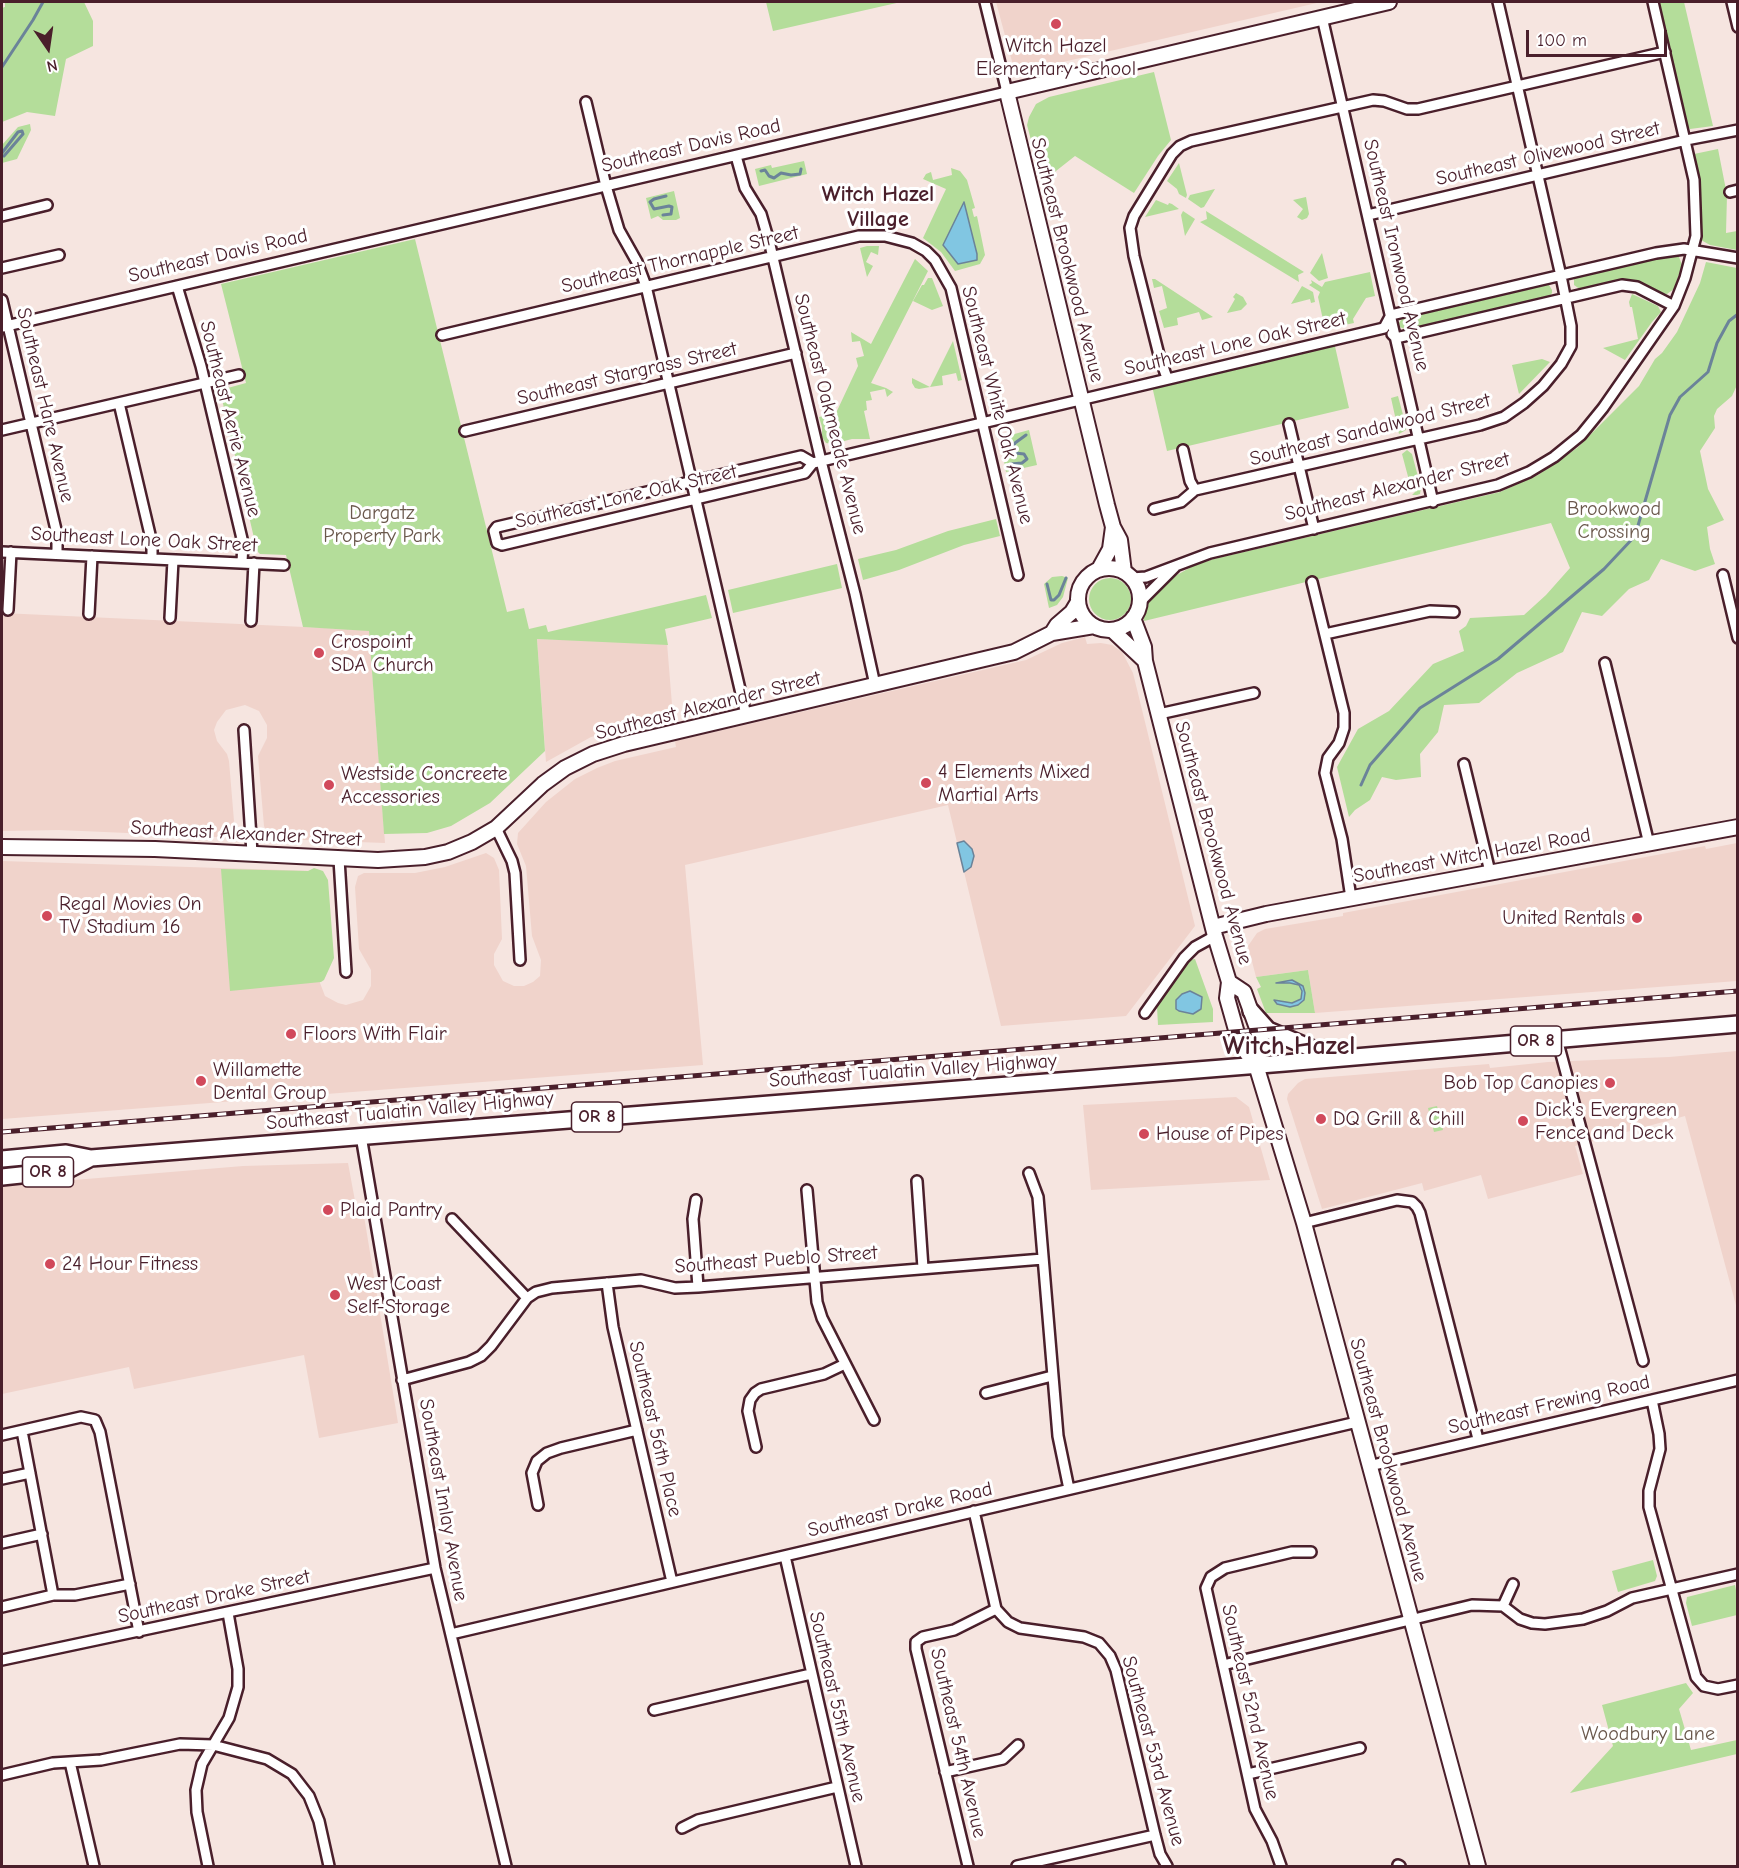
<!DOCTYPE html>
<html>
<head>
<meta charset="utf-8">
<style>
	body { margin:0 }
	#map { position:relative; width:1739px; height:1868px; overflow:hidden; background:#f6e5e0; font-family:"Comic Neue",sans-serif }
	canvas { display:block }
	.frame { position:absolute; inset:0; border:3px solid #4a1f2b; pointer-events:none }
	.north { position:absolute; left:18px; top:18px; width:60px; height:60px; -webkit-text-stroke:4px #fff; paint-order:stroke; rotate:167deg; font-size:16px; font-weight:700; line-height:24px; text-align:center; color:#4a1f2b }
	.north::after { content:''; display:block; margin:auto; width:21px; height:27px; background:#4a1f2b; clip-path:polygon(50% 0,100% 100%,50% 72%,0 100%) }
	.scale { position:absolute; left:1526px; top:30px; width:141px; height:27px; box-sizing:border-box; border:3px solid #4a1f2b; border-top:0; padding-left:8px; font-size:18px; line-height:21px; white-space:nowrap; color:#4a1f2b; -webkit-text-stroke:4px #fff; paint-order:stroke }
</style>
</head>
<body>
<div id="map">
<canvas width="1739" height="1868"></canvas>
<div class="frame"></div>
<div class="north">N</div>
<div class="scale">100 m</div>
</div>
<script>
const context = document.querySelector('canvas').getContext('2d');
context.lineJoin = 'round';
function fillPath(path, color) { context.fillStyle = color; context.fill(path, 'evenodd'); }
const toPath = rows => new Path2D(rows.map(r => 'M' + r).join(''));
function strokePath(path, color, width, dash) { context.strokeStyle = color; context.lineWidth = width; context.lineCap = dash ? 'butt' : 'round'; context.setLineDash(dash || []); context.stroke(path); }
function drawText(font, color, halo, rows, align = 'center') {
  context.font = font + ' "Comic Neue",sans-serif'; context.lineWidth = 6; context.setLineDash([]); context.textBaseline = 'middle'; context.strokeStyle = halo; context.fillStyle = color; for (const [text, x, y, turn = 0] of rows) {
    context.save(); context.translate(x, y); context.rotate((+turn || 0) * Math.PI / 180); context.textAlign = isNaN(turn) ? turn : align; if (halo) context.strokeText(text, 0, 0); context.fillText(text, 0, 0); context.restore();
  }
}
fillPath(toPath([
	[996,2,1321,2,1020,72,1014,69],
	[2,613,369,630,385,843,277,839,268,835,264,826,258,756,267,738,267,725,259,711,245,705,226,710,217,722,214,730,217,741,227,754,229,761,234,821,229,833,217,837,59,830,2,831],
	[1085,637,1087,644,1101,643,1112,645,1122,652,1133,673,1195,926,1126,1016,1001,1026,948,805,685,865,703,1065,2,1119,2,861,314,871,320,983,325,996,338,1003,346,1005,363,1000,371,986,371,970,359,949,355,887,358,876,364,873,415,873,445,867,486,853,494,858,499,870,502,939,494,954,494,965,503,981,514,986,524,986,533,982,540,976,541,960,532,936,526,866,517,844,518,833,546,802,575,779,597,768,615,761,676,747,675,741,1026,660,1062,643],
	[537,639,667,643,673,717,591,737,546,762],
	[1737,843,1737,981,1315,1013,1308,970,1256,977,1248,946,1257,933,1265,929,1343,916,1343,913,1705,846,1706,849],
	[1737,1051,1737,1309,1685,1116,1575,1146,1583,1174,1488,1199,1481,1175,1424,1191,1422,1183,1322,1209,1287,1099,1288,1094,1298,1083,1305,1079,1489,1064,1490,1068,1548,1062,1669,1057],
	[1236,1097,1249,1107,1270,1180,1091,1190,1083,1105],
	[348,1163,358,1217,364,1216,398,1423,319,1438,304,1355,134,1389,129,1367,2,1394,2,1186,243,1166]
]), '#f0d3cb');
fillPath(toPath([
	[5,2,84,2,93,21,93,46,66,59,55,116,27,112,2,122,2,8,5,7],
	[766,2,901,2,773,31],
	[1658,2,1684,2,1713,126,1690,129,1688,127],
	[1154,72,1171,140,1158,156,1134,193,1075,156,1042,182,1027,125,1029,117,1036,104,1049,97],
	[30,124,31,130,17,159,2,163,2,145,18,127],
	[1718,149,1727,195,1726,233,1737,231,1737,250,1710,245,1701,240,1701,201,1694,154],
	[804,161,807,174,759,186,755,169,771,165,772,168],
	[1179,163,1187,195,1186,198,1179,194,1177,189,1167,181],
	[951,168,960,171,967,180,975,208,972,209,974,217,977,216,985,255,980,264,955,271,941,252,923,238,946,189,923,179,926,174,931,172,933,180,952,175],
	[1215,189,1204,207,1201,208,1188,199,1190,195],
	[674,191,680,218,676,220,663,220,658,216,651,219,646,198],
	[1306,197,1309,214,1307,218,1302,220,1297,217,1303,209,1293,200],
	[1156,200,1168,205,1169,203,1172,204,1179,209,1145,217],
	[1183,211,1195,219,1185,236,1181,215],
	[1206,211,1304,272,1298,275,1299,282,1200,222,1207,219],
	[415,239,507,612,524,608,529,629,546,625,548,632,706,595,712,618,665,629,668,645,537,639,545,751,490,803,451,826,427,833,384,834,369,631,303,627,286,555,260,554,257,551,221,395,224,389,246,383,221,284],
	[867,246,879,246,878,255,871,252,866,262,873,266,867,277,860,248],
	[1322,253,1328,278,1319,281,1310,273],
	[1672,254,1679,257,1682,265,1674,289,1667,294,1659,293,1636,282,1626,280,1581,290,1574,285,1574,279,1578,275],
	[915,259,928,271,871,383,886,388,893,392,887,397,885,389,870,392,872,400,866,401,867,410,864,411,870,439,852,439,833,444,826,443,822,437,822,427,819,417,836,413,858,366,856,358,864,356,860,341,852,342,851,332,871,344],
	[1706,262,1737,268,1737,385,1732,396,1717,409,1714,416,1715,428,1700,451,1708,489,1724,520,1707,527,1710,549,1715,564,1695,571,1661,559,1649,580,1629,589,1602,616,1582,612,1563,652,1517,673,1479,703,1444,705,1438,732,1420,754,1421,777,1396,780,1382,777,1370,800,1355,810,1349,817,1337,767,1358,729,1389,711,1433,664,1464,651,1459,631,1466,626,1470,618,1524,615,1546,595,1570,568,1551,523,1144,621,1144,608,1147,599,1166,581,1193,566,1214,559,1500,492,1538,475,1577,448,1639,386,1655,359,1662,353,1677,332,1700,283],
	[1370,272,1375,296,1366,298,1353,319,1354,323,1325,329,1318,297,1320,292,1309,285,1312,283,1311,280,1322,287,1325,282],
	[928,278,932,278,943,306,932,310,913,301,922,285,924,285],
	[1152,279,1155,279,1213,317,1202,320,1199,312,1177,318,1178,325,1164,328,1159,311,1167,308,1162,286,1154,288],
	[1544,284,1549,285,1552,290,1552,293,1548,298,1409,331,1400,327,1399,323,1403,317],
	[1302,286,1313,292,1315,302,1311,303,1310,299,1291,304],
	[1236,293,1243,297,1247,304,1241,310,1227,313,1235,299,1233,297],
	[1632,294,1658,306,1661,312,1652,322,1625,360,1603,348,1638,339,1632,307,1630,307,1629,302],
	[953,341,962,380,958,381,956,373,942,376,943,385,930,387,919,389,915,388,912,383,912,378,930,387],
	[1334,342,1349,408,1167,451,1152,386],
	[1542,359,1550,362,1519,394,1512,365],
	[1398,396,1406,426,1406,430,1399,434,1391,398],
	[1029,430,1037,465,1006,472,1000,438],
	[1407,450,1412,454,1421,488,1420,494,1417,495,1412,495,1415,492,1413,483,1410,484,1402,454],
	[996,519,1000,536,964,545,899,570,863,580,858,559,896,550,948,531],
	[837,564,842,588,733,613,728,590],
	[1062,576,1068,578,1063,597,1057,605,1049,608,1044,584,1052,577],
	'1089 599a21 21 0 1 1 42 0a21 21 0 1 1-42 0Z',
	[314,868,323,871,328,880,334,958,324,980,321,982,230,991,221,869,308,871],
	[1195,959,1213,1009,1213,1022,1158,1025,1157,1007,1180,968,1189,960],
	[1308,970,1315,1013,1266,1013,1257,989,1261,987,1256,977],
	[1437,1106,1443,1130,1434,1132,1428,1108],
	[1653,1560,1657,1576,1655,1581,1618,1592,1612,1571],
	[1735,1585,1737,1595,1737,1615,1692,1626,1686,1603,1687,1597],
	[1686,1683,1693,1693,1679,1709,1691,1750,1737,1740,1737,1754,1570,1793,1613,1746,1602,1705]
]), '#b4dd9a');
const water = toPath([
	[964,202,977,254,977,260,958,264,943,245,964,202],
	[964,841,972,849,974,856,971,867,964,872,957,843,964,841],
	[1292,980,1303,986,1305,993,1304,1000,1298,1005,1290,1007,1277,1004,1274,1000,1292,1003,1301,999,1302,991,1299,985,1290,983,1276,983,1292,980],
	[1190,991,1202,997,1201,1009,1193,1014,1179,1011,1176,1009,1176,1000,1182,994,1190,991]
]);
fillPath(water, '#81c6e2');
strokePath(water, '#6b8399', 1.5);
strokePath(toPath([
	[2,67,33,20,43,2],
	[2,153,18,132,22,131,23,134,4,156],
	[761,171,765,170,769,176,774,178,781,173,791,175,800,174,801,169],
	[663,215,671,214,672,207,669,206,654,209,650,202,654,199,666,196],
	[1011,464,1022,463,1027,459,1024,454,1015,453,1012,449,1015,443,1026,435],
	[1047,584,1051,600,1054,600,1059,595,1066,578],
	[1361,785,1370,765,1420,708,1498,659,1604,569,1635,536,1670,415,1680,397,1708,372,1717,343,1729,321,1738,314]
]), '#6b8399', 3);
const street = toPath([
	[1732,2,1738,27],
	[1322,17,1433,502],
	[586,102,606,186,619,230,637,262,646,286,746,715],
	[736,156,745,188,761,214,770,245,821,461,855,594,875,685],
	[1730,192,1738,190],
	[1368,215,1686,140,1738,130],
	[2,216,47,205],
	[2,268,59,255],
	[177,286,201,366,243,543,242,562],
	[2,300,57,534,57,554],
	[2,327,1007,92,985,2],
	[1392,334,1396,338,1622,285,1637,287,1674,306],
	[442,335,859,236,885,236,912,243,926,251,935,260,951,288,1018,575],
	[1167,378,1159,355,1134,256,1130,228,1134,216,1172,154,1180,146,1191,141,1373,100,1384,101,1407,109,1418,109,1665,52],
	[119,403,152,543,152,558],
	[1289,424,1314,529],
	[2,430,239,375],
	[465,431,796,353],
	[1183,450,1190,481,1195,490],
	[813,463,801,456,497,527,494,531,497,543,502,545,805,473,813,463,1384,328,1391,315,1656,253,1684,249,1738,258],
	[1154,509,1181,502,1195,490,1480,425,1504,417,1524,403,1543,386,1561,364,1571,346,1571,326,1561,276,1498,2],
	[2,552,284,565],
	[1723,575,1738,638],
	[1132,578,1146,577,1210,553,1498,485,1529,472,1554,457,1581,435,1603,408,1674,306,1685,278,1696,236,1694,180,1653,2],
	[1312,582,1344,713,1344,728,1339,743,1328,758,1325,773,1342,839,1351,898],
	[1140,602,1175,567],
	[8,610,11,552],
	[89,614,92,556],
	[170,618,173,560],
	[251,621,254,563],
	[1325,634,1430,611,1454,612],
	[1605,663,1649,844],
	[1159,714,1254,693],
	[244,730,252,853],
	[1464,764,1490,872],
	[496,828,512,861,515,873,520,960],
	[339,859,346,972],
	[1145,1013,1184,958,1195,947,1215,936],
	[1557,1039,1643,1361],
	[361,1136,435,1568,506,1866],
	[1029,1173,1038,1197,1058,1436,1069,1489],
	[917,1181,923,1268],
	[807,1190,817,1302,822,1318,874,1420],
	[696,1200,693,1219,698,1287],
	[452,1219,527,1298],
	[1304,1223,1397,1200,1412,1202,1417,1207,1420,1213,1478,1439],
	[607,1283,613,1327,672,1582],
	[402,1380,469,1362,481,1356,491,1346,527,1298,536,1292,552,1288,641,1280,675,1288,698,1287,1043,1259],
	[986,1393,1052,1376],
	[1652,1400,1659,1434,1660,1449,1649,1491,1649,1507,1696,1677,1704,1686,1718,1689,1738,1685],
	[22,1431,53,1595],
	[2,1435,81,1417,95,1420,100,1432,139,1632],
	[756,1447,748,1411,750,1400,755,1393,761,1389,824,1374,845,1364],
	[1369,1466,1738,1380],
	[2,1479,30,1473],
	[538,1505,532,1473,537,1461,547,1453,561,1448,637,1430],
	[974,1511,996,1609,1008,1622,1020,1628,1084,1637,1099,1643,1110,1656,1116,1670,1155,1835,1160,1854,1167,1866],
	[2,1543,42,1534],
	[785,1556,856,1866],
	[1503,1606,1513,1584],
	[2,1607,53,1595,75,1595,130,1584],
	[451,1634,1357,1422],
	[2,1660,435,1568],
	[1223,1665,1472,1605,1503,1606,1520,1619,1532,1623,1545,1624,1583,1619,1607,1611,1632,1598,1738,1574],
	[654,1710,811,1674],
	[70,1762,94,1866],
	[945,1772,1003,1759,1018,1745],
	[1248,1774,1360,1748],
	[2,1775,53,1763,101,1760,180,1744,213,1745,267,1759,292,1774,309,1796,319,1821,329,1866],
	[682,1828,698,1820,837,1787],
	[1398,1865,1400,1866],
	[208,1866,197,1812,196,1790,202,1764,229,1718,238,1687,238,1669,228,1613],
	[968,1866,916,1649,916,1642,923,1637,954,1630,996,1609],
	[1017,1866,1155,1835],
	[1281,1866,1272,1841,1255,1809,1206,1588,1211,1577,1225,1568,1292,1552,1311,1552]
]);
const secondary = toPath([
	'1078 599a31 31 0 1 1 62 0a31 31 0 1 1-62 0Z',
	[1099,569,1110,549,1113,527],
	[1124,572,1120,540,1113,527,1107,505,1007,92,1389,2],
	[1133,618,1144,647,1145,661,1215,936,1229,982,1227,998,1240,1044,1256,1065,1304,1223,1478,1866],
	[1112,630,1145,661],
	[1052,633,1094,626],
	[2,847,155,849,378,860,425,857,448,852,472,842,496,828,543,784,565,768,593,754,624,744,1014,652,1052,633,1057,625,1072,612,1078,602],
	[1213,927,1266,914,1738,827],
	[1229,982,1244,992,1258,1031,1262,1043,1256,1065]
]);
const primary = toPath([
	[1251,1011,1268,1030,1332,1057],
	[2,1159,66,1153,91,1158,1285,1063,1738,1024],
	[2,1177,68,1170,91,1158]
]);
strokePath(street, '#4a1f2b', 14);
strokePath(secondary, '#4a1f2b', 18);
strokePath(primary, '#4a1f2b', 20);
strokePath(street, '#fff', 9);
strokePath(secondary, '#fff', 14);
strokePath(primary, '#fff', 15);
const rail = toPath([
	[2,1132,1738,991]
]);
strokePath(rail, '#4a1f2b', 5);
strokePath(rail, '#fff', 3, [9]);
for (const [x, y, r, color] of [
	[1056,24,6,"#d1495b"],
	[319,653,6,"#d1495b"],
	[926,783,6,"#d1495b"],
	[329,785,6,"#d1495b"],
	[47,916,6,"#d1495b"],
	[1637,918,6,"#d1495b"],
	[291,1034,6,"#d1495b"],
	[201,1081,6,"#d1495b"],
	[1610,1083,6,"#d1495b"],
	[1321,1119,6,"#d1495b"],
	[1523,1121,6,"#d1495b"],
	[1144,1134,6,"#d1495b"],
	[328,1210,6,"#d1495b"],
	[50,1264,6,"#d1495b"],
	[335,1295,6,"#d1495b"]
]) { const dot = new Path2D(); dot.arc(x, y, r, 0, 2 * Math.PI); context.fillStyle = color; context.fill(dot); strokePath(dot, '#fff', 2); }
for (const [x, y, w] of [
	[1536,1041,51],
	[597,1117,51],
	[48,1172,51]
]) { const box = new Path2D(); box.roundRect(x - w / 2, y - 15, w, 30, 4.5); context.fillStyle = '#fff'; context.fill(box); strokePath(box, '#4a1f2b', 1.5); }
drawText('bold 18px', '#4a1f2b', null, [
	["OR 8",1536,1041],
	["OR 8",597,1117],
	["OR 8",48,1172]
]);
drawText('20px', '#4a1f2b', '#fff', [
	["Witch Hazel",1056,46,"center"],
	["Elementary School",1056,69,"center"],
	["Crospoint",331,642],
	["SDA Church",331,665],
	["4 Elements Mixed",938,772],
	["Martial Arts",938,795],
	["Westside Concreete",341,774],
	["Accessories",341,797],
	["Regal Movies On",59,904],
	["TV Stadium 16",59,927],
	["United Rentals",1625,918,"right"],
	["Floors With Flair",303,1034],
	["Willamette",213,1070],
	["Dental Group",213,1093],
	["Bob Top Canopies",1598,1083,"right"],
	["Dick's Evergreen",1535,1110],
	["Fence and Deck",1535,1133],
	["DQ Grill & Chill",1333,1119],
	["House of Pipes",1156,1134],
	["Plaid Pantry",340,1210],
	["24 Hour Fitness",62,1264],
	["West Coast",347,1284],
	["Self-Storage",347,1307]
], 'left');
drawText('20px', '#4a1f2b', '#fff', [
	["Southeast Davis Road",691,146,-13],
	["Southeast Olivewood Street",1548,154,-13],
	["Southeast Ironwood Avenue",1396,255,77],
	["Southeast Davis Road",218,256,-13],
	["Southeast Thornapple Street",680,260,-13],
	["Southeast Brookwood Avenue",1067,260,76],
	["Southeast Lone Oak Street",1235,344,-13],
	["Southeast Stargrass Street",627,374,-13],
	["Southeast Hare Avenue",45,405,77],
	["Southeast White Oak Avenue",997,405,76],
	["Southeast Oakmeade Avenue",830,414,76],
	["Southeast Aerie Avenue",230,419,76],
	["Southeast Sandalwood Street",1370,430,-14],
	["Southeast Alexander Street",1397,487,-14],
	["Southeast Lone Oak Street",626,497,-13],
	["Southeast Lone Oak Street",144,540,3],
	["Southeast Alexander Street",708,706,-14],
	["Southeast Alexander Street",246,834,3],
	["Southeast Brookwood Avenue",1213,843,75],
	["Southeast Witch Hazel Road",1472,856,-10],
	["Southeast Tualatin Valley Highway",913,1071,-4],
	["Southeast Tualatin Valley Highway",410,1111,-5],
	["Southeast Pueblo Street",776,1260,-4],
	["Southeast Frewing Road",1549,1405,-13],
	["Southeast 56th Place",655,1429,77],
	["Southeast Brookwood Avenue",1388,1460,75],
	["Southeast Imlay Avenue",443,1500,80],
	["Southeast Drake Road",900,1510,-13],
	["Southeast Drake Street",214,1597,-12],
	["Southeast 52nd Avenue",1250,1702,77],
	["Southeast 55th Avenue",837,1707,77],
	["Southeast 54th Avenue",958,1743,77],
	["Southeast 53rd Avenue",1153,1751,75]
]);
drawText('20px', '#6a584c', '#fff', [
	["Brookwood",1614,509],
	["Crossing",1614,532],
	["Dargatz",382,513],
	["Property Park",382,536],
	["Woodbury Lane",1648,1734]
]);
drawText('bold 22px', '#4a1f2b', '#fff', [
	["Witch Hazel",878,195],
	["Village",878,220]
]);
drawText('bold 26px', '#4a1f2b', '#fff', [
	["Witch Hazel",1289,1047]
]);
</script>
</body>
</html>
